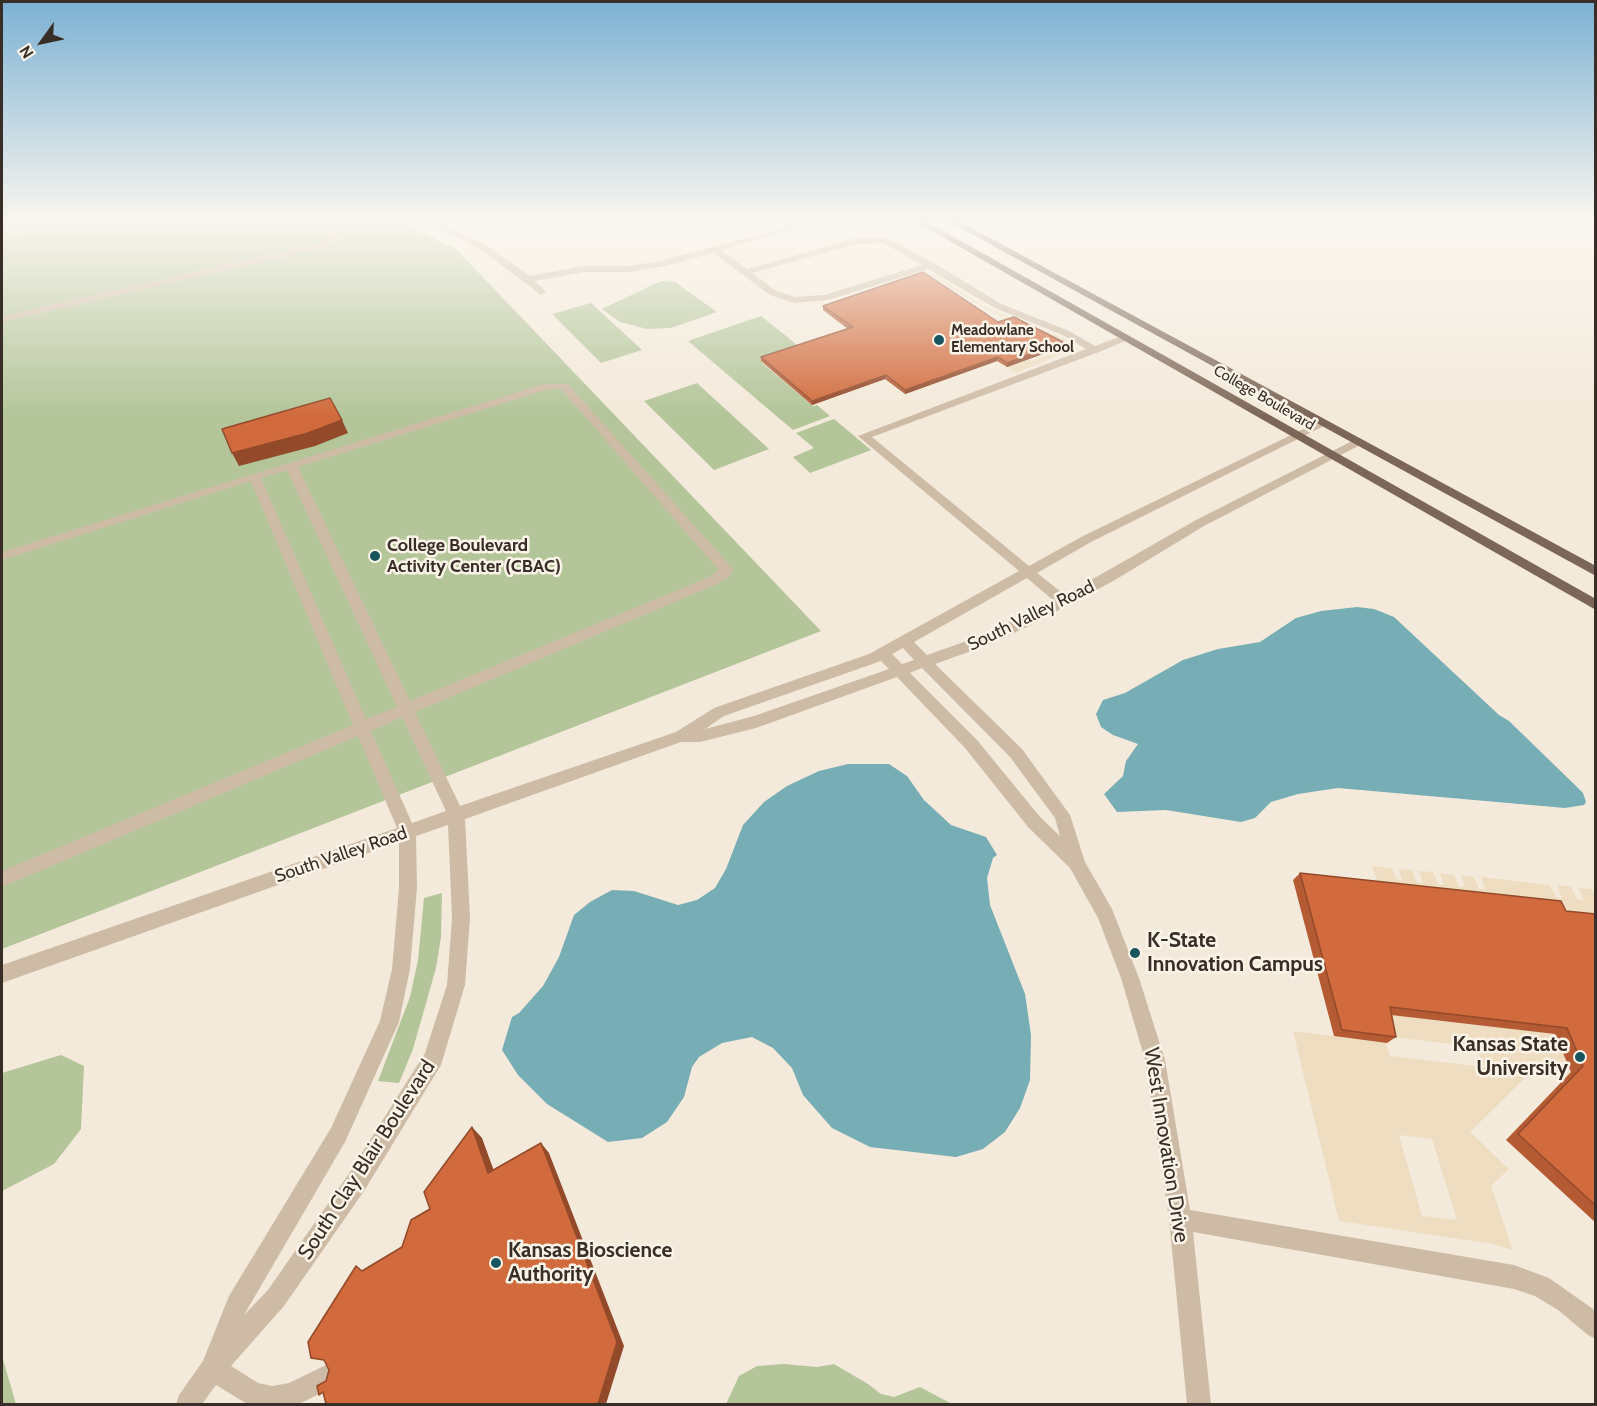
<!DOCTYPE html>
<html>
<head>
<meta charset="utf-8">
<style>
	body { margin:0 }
	#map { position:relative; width:1597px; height:1406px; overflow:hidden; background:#f4eadb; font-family:Cabin,sans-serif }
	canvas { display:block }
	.frame { position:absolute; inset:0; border:3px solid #392e27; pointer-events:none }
	.north { position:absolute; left:12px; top:12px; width:60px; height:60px; -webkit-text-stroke:4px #fbf4e8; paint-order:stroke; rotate:237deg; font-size:16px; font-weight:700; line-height:24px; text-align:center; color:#392e27 }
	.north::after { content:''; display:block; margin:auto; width:21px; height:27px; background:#392e27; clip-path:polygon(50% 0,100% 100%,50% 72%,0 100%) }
</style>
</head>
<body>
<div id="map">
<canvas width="1597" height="1406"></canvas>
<div class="frame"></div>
<div class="north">N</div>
</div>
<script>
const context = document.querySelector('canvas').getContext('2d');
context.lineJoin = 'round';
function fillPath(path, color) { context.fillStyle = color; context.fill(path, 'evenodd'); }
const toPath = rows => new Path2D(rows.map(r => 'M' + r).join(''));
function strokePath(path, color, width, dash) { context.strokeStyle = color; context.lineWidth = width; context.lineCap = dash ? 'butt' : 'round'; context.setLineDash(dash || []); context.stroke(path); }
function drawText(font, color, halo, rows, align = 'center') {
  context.font = font + ' Cabin,sans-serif'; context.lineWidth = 5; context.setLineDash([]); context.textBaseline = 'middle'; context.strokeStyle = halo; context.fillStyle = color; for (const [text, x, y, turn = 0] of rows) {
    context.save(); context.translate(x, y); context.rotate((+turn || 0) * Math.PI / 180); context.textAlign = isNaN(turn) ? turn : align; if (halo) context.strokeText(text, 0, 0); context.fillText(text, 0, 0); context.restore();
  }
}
fillPath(toPath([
	[16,219,396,219,457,250,821,631,2,949,2,222],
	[661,281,675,282,717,312,671,328,647,329,620,322,602,309],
	[591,303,642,350,601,363,552,314],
	[761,316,801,348,761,362,813,406,817,405,830,416,793,430,688,341],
	[697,383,769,449,714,470,644,401],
	[834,419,871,450,810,473,793,457,814,448,796,433],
	[442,893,441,937,436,968,413,1049,399,1083,378,1081,410,997,418,960,424,898],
	[61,1055,84,1066,81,1129,54,1164,2,1191,2,1073],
	[2,1356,16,1404,2,1404],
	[784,1364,817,1367,834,1364,868,1384,881,1394,894,1397,920,1387,952,1404,726,1404,739,1376,757,1366]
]), '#b3c599');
fillPath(toPath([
	[922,273,937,275,985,307,1067,340,1075,348,1016,373,1007,367,1027,360,1034,361,1070,345,1039,332,1005,324,1004,318,985,309,930,275,834,304,831,302],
	[1372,866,1392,868,1396,879,1402,880,1399,869,1412,870,1416,882,1423,883,1419,871,1433,872,1438,884,1444,885,1440,873,1454,875,1459,887,1465,887,1461,875,1474,877,1479,889,1485,889,1481,877,1550,885,1556,897,1562,898,1557,885,1571,887,1577,899,1584,900,1578,888,1592,889,1595,896,1595,913,1380,890],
	[1381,1013,1555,1034,1571,1072,1564,1079,1530,1073,1470,1132,1509,1169,1491,1186,1513,1250,1493,1244,1339,1221,1293,1031,1333,1036],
	[1384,1036,1476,1047,1484,1067,1390,1056],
	[1399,1135,1432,1139,1457,1220,1422,1216]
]), '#eeddc1');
fillPath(toPath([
	[1357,607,1374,609,1394,617,1499,715,1509,721,1575,785,1583,793,1586,802,1584,805,1565,808,1338,788,1298,794,1271,802,1255,818,1241,822,1166,810,1117,812,1104,794,1123,776,1126,761,1138,744,1113,735,1101,727,1096,714,1103,700,1125,693,1183,660,1218,649,1260,642,1296,618,1321,611],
	[848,764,889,764,907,776,924,800,951,825,986,837,997,855,993,858,987,878,990,905,1025,994,1031,1035,1030,1080,1020,1108,1005,1132,983,1149,956,1157,870,1147,832,1128,803,1095,792,1068,773,1048,752,1037,722,1043,699,1057,692,1067,684,1097,667,1122,642,1138,608,1142,547,1104,518,1075,502,1050,512,1017,519,1013,543,986,559,957,574,915,590,902,612,890,634,891,678,905,697,900,715,888,726,869,743,825,764,802,787,786,819,771]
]), '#77adb4');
fillPath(toPath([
	[71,219,89,219,2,238,2,234,71,219],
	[318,219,326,219,339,238,326,247,2,322,2,316,320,243,330,237,318,219],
	[421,219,432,219,486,245,530,276,584,266,628,266,660,261,816,219,830,219,721,250,747,269,857,238,885,237,934,263,1001,304,1069,331,1095,346,1122,336,1128,336,1128,340,1099,352,872,437,1029,566,1083,536,1320,421,1328,421,1330,423,1091,542,1037,573,1065,595,1196,520,1354,440,1362,440,1362,444,1204,526,1115,580,1033,624,988,645,935,664,1022,749,1070,815,1085,862,1112,909,1139,978,1165,1060,1190,1210,1514,1265,1549,1278,1596,1311,1596,1339,1588,1335,1558,1310,1535,1296,1514,1289,1193,1232,1211,1404,1187,1404,1169,1219,1145,1060,1121,978,1098,918,1070,868,1028,827,965,748,897,677,756,728,700,742,681,742,465,819,470,918,465,985,441,1065,364,1191,284,1306,231,1366,258,1383,272,1386,289,1383,332,1362,341,1365,344,1374,341,1383,299,1404,247,1404,216,1385,202,1404,176,1404,179,1395,203,1361,229,1296,331,1128,380,1021,392,969,399,888,399,842,2,983,2,965,397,828,358,736,2,887,2,871,353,725,251,481,2,560,2,552,544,384,568,384,733,569,729,576,717,584,415,712,460,806,676,732,714,708,869,654,1019,571,858,436,1086,349,1063,335,995,308,928,269,828,300,794,303,770,295,713,253,661,267,628,272,584,272,535,281,546,292,541,295,480,249,421,219],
	[883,243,922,265,824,295,795,297,776,291,752,273,857,244,883,243],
	[549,389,561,389,719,570,707,578,410,701,298,467,549,389],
	[287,470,397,707,366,719,261,478,287,470],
	[1027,578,1054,601,978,637,927,655,914,642,1027,578],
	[903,648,914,660,902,664,892,654,903,648],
	[881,661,889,669,754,716,705,729,724,716,881,661],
	[922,668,1010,757,1055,818,1060,836,1040,817,977,740,910,673,922,668],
	[402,717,446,811,412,823,371,731,402,717],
	[448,825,452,918,447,985,425,1053,348,1175,268,1290,244,1315,345,1142,399,1022,410,969,417,888,416,836,448,825],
	[1013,219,1026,219,1022,221,1013,219]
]), '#cebba6');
fillPath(toPath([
	[911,219,922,219,1596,599,1596,610,911,219],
	[944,219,955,219,1596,566,1596,576,944,219]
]), '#7c6657');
fillPath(toPath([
	[823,306,998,322,1063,342,1062,347,1007,367,997,361,905,394,885,379,812,405,761,361,761,357,848,329,823,310],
	[1300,873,1566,911,1596,914,1596,1223,1506,1140,1571,1072,1555,1034,1391,1015,1396,1037,1387,1043,1334,1036,1293,880]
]), '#b45b34');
fillPath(toPath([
	[1063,342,1062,347,1007,367,1007,363],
	[998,357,997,361,905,394,905,390],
	[886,375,885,379,812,405,812,401],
	[342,420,348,433,315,446,239,466,232,453],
	[472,1127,482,1138,498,1182,488,1173],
	[541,1143,549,1153,624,1346,606,1404,598,1404]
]), '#924a2a');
const building = toPath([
	[923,272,998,322,1014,317,1063,342,1007,363,998,357,905,390,886,375,812,401,761,357,853,327,823,306,923,272],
	[330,398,342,420,308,433,232,453,222,429,330,398],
	[1300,873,1561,901,1566,911,1596,914,1596,1206,1518,1134,1583,1066,1567,1028,1390,1007,1396,1037,1342,1030,1300,873],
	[472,1127,488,1173,541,1143,617,1342,598,1404,326,1404,323,1392,319,1395,317,1386,326,1381,329,1370,324,1360,311,1358,308,1342,356,1266,362,1271,402,1247,411,1220,430,1209,424,1192,472,1127]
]);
fillPath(building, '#d16a3c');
strokePath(building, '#924a2a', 1.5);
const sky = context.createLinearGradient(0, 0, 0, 416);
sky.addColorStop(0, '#7bb1d3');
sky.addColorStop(0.53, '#faf6ef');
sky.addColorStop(1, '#faf6ef00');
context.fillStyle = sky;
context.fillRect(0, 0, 1597, 416);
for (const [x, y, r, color] of [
	[939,340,6,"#19555e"],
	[375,556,6,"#19555e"],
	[1135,953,6,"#19555e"],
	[1580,1057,6,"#19555e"],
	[496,1263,6,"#19555e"]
]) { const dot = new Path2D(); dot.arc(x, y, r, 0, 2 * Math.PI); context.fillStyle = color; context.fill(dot); strokePath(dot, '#fbf4e8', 2); }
drawText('bold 15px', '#392e27', '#fbf4e8', [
	["Meadowlane",951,331],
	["Elementary School",951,348]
], 'left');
drawText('15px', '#392e27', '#fbf4e8', [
	["College Boulevard",1264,398,30]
]);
drawText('bold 18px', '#392e27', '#fbf4e8', [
	["College Boulevard",387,546],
	["Activity Center (CBAC)",387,567]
], 'left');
drawText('18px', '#392e27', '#fbf4e8', [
	["South Valley Road",1031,616,-26],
	["South Valley Road",341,855,-19]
]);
drawText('bold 21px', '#392e27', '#fbf4e8', [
	["K-State",1147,941],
	["Innovation Campus",1147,965],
	["Kansas State",1568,1045,"right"],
	["University",1568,1069,"right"],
	["Kansas Bioscience",508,1251],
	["Authority",508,1275]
], 'left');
drawText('21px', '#392e27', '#fbf4e8', [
	["West Innovation Drive",1166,1145,81],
	["South Clay Blair Boulevard",367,1160,-57]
]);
</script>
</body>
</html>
